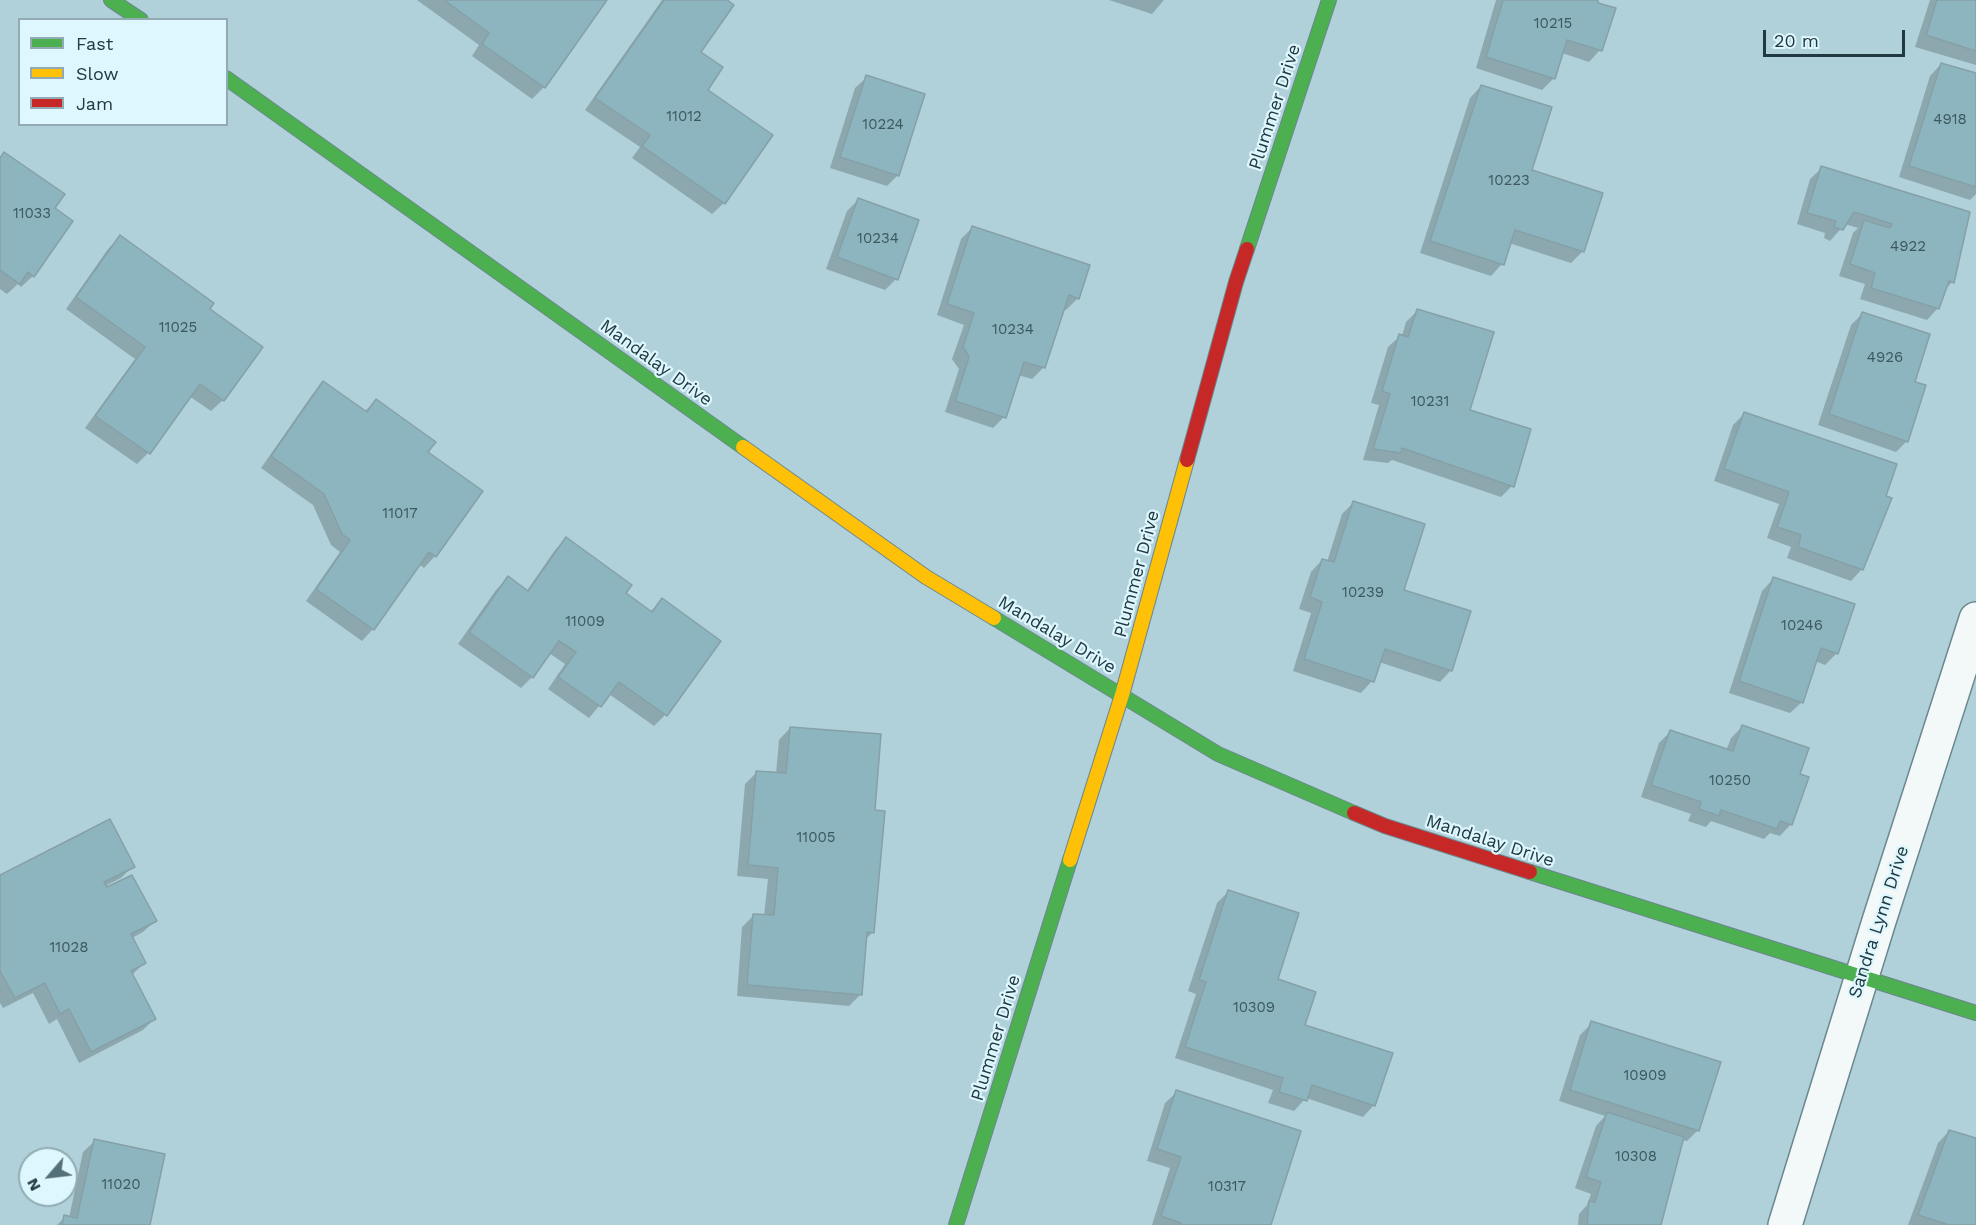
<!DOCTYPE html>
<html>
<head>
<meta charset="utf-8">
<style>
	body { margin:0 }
	#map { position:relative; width:1976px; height:1225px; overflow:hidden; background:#b0d1da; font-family:"Work Sans",sans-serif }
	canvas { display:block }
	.legend { position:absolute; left:18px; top:18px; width:210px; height:108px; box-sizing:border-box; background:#def6fd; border:2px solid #92abb2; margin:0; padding:8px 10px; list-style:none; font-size:18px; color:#213a41 }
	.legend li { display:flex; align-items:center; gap:12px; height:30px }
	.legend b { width:30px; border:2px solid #92abb2 }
	.north { position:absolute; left:18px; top:1147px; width:60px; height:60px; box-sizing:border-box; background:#def6fd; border:2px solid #92abb2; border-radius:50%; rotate:242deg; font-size:16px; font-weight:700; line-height:24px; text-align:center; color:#213a41 }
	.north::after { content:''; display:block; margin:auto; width:21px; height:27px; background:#536f77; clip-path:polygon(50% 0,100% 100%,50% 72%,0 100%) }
	.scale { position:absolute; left:1763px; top:30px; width:142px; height:27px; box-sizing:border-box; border:3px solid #213a41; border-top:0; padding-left:8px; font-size:18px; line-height:21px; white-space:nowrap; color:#213a41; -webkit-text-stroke:4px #def6fd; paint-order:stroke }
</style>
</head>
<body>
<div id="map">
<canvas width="1976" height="1225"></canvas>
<ul class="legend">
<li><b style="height:8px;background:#4caf50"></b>Fast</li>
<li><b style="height:8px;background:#ffc107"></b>Slow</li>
<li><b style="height:8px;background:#c62828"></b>Jam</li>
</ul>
<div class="north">N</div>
<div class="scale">20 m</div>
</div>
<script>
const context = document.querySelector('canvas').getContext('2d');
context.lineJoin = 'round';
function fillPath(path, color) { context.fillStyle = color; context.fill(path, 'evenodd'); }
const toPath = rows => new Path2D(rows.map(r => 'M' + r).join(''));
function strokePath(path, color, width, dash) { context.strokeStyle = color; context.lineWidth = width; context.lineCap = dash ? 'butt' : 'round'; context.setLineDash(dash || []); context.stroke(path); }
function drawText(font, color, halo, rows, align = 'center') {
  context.font = font + ' "Work Sans",sans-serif'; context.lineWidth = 4.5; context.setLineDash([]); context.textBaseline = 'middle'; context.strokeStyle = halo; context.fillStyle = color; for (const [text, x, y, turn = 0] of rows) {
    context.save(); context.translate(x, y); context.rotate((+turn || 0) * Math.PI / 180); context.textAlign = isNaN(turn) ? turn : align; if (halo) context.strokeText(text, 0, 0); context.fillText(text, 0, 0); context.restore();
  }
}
fillPath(toPath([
	[417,0,605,0,544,87,532,99,472,56,479,45],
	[662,0,724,0,699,52,724,203,712,214,632,158,640,147,585,110],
	[1109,0,1164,0,1152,14],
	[1496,0,1597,0,1600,50,1589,62,1562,53,1554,78,1542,90,1476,68],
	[1930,0,1976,0,1976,65,1915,47],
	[1941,64,1976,75,1976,194,1970,200,1899,177,1930,76],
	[867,77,898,175,887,186,830,168,855,88],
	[1481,86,1530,171,1583,251,1571,263,1509,243,1502,264,1491,276,1420,253,1470,98],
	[0,159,33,276,21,287,18,284,7,294,0,289],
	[1822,168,1968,213,1952,282,1944,291,1938,308,1927,320,1860,299,1865,284,1839,276,1853,233,1858,228,1845,224,1830,241,1824,238,1825,233,1797,224,1810,179],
	[858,200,896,279,885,290,826,269,847,211],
	[973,227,1078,298,1066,310,1063,308,1043,368,1032,379,1018,375,1004,417,993,428,945,412,959,369,952,359,964,325,937,315,961,239],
	[120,237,208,309,260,347,223,400,211,411,189,396,148,453,137,464,85,428,135,359,66,309,108,249],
	[1418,310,1469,411,1512,486,1501,497,1392,460,1388,463,1363,460,1379,405,1371,403,1388,347,1400,336,1402,336,1406,322],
	[1862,314,1913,383,1907,441,1896,452,1818,425,1851,325],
	[323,383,364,412,376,400,426,453,480,491,435,556,424,568,419,564,373,629,362,641,306,601,340,552,331,545,313,505,261,468,312,395],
	[1744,414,1862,569,1851,581,1787,558,1791,547,1767,538,1779,504,1714,481,1733,425],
	[1353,503,1402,591,1451,670,1440,682,1379,662,1372,681,1361,693,1293,671,1311,613,1299,609,1311,572,1322,560,1327,562,1342,514],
	[566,539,624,594,650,612,662,600,719,641,665,715,654,726,609,694,589,718,548,689,565,664,549,653,532,677,521,688,458,644,496,590,508,578,526,592,555,550],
	[1773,579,1837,653,1825,665,1815,661,1802,702,1790,713,1729,693,1762,591],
	[1742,727,1798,775,1791,824,1780,836,1770,833,1764,839,1711,821,1706,827,1688,821,1691,814,1641,797,1659,743,1670,732,1726,751,1731,738],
	[790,728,874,812,873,932,865,940,861,994,849,1006,737,996,742,927,754,915,764,916,768,879,737,876,745,784,757,772,776,774,779,740],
	[133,866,121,878,105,886,155,921,143,932,132,938,144,963,132,975,154,1019,143,1030,79,1063,57,1019,49,1024,33,993,3,1008,0,1003,0,876],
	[1229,891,1276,980,1303,1026,1374,1105,1363,1117,1306,1098,1294,1111,1268,1103,1273,1090,1175,1058,1196,994,1188,991,1217,903],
	[1592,1023,1698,1130,1687,1141,1682,1140,1660,1225,1578,1225,1579,1214,1587,1205,1591,1194,1575,1188,1596,1126,1605,1116,1559,1101,1580,1035],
	[1177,1092,1269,1225,1152,1225,1170,1168,1147,1161,1165,1103],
	[1949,1131,1976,1140,1976,1225,1908,1225,1938,1143],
	[95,1141,148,1225,57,1225,65,1217,69,1218,83,1152]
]), '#0003');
const building = toPath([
	[444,0,607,0,545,88,482,44,489,33,444,0],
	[664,0,727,0,734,5,701,52,723,67,708,90,773,135,725,204,642,146,650,135,595,98,664,0],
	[1503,0,1598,0,1598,3,1616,8,1602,51,1567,40,1555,79,1486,57,1503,0],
	[1937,0,1976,0,1976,51,1926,35,1937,0],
	[1941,63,1976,73,1976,187,1909,166,1941,63],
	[866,75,925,94,899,176,840,157,866,75],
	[1481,85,1552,107,1532,170,1603,193,1584,252,1515,230,1504,265,1430,241,1481,85],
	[4,152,65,194,55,208,73,221,34,277,28,272,20,284,0,270,0,158,4,152],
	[1821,166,1970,212,1954,283,1949,281,1939,309,1871,288,1875,273,1850,264,1864,220,1890,228,1892,224,1854,212,1843,230,1834,227,1836,221,1807,213,1821,166],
	[858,198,919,220,898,280,837,257,858,198],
	[972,226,1090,265,1079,299,1069,295,1045,368,1024,362,1006,418,955,401,969,357,963,347,974,313,947,304,972,226],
	[120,235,214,303,210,309,263,347,224,401,200,384,150,454,95,416,145,347,76,297,120,235],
	[1417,309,1494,332,1470,410,1531,429,1514,487,1402,448,1401,453,1373,449,1390,394,1382,391,1399,334,1408,337,1417,309],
	[1862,312,1930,334,1915,382,1926,385,1908,442,1829,414,1862,312],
	[323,381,367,412,376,399,436,442,428,452,483,491,436,557,429,552,374,630,316,589,350,540,342,534,324,494,271,456,323,381],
	[1744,412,1897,464,1886,496,1892,498,1863,570,1798,547,1801,535,1777,527,1789,492,1724,469,1744,412],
	[1353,501,1425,524,1404,590,1471,611,1452,671,1385,649,1374,682,1304,659,1322,602,1310,597,1322,559,1334,562,1353,501],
	[566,537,632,585,626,593,652,612,662,598,721,641,667,716,619,682,601,707,558,677,576,652,559,641,533,678,469,632,508,576,528,591,566,537],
	[1773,577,1855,604,1838,654,1821,648,1803,703,1739,681,1773,577],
	[1742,725,1809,748,1800,774,1809,777,1792,825,1780,821,1777,829,1721,810,1719,816,1699,809,1701,802,1651,785,1670,730,1733,751,1742,725],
	[790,727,881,734,875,810,885,811,874,933,867,932,862,995,747,985,753,914,774,915,778,868,748,865,756,771,786,773,790,727],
	[110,819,135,867,104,882,107,887,132,875,157,921,131,934,146,963,131,971,156,1019,91,1052,69,1009,60,1014,45,983,15,998,0,971,0,875,110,819],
	[1228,890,1299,913,1278,979,1316,992,1305,1025,1393,1053,1375,1106,1312,1085,1307,1101,1279,1092,1283,1078,1185,1047,1206,982,1199,980,1228,890],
	[1591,1021,1721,1062,1699,1131,1570,1090,1591,1021],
	[1176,1090,1301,1131,1271,1225,1180,1225,1181,1223,1161,1216,1181,1157,1157,1149,1176,1090],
	[1607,1112,1684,1137,1661,1225,1587,1225,1589,1201,1595,1202,1601,1182,1586,1177,1607,1112],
	[1949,1130,1976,1138,1976,1225,1949,1225,1918,1215,1949,1130],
	[94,1139,165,1154,150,1225,62,1225,64,1215,77,1218,94,1139]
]);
fillPath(building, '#8db5bf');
strokePath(building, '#85a0a6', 1.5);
const street = toPath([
	[1785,1225,1879,921,1976,619]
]);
const fast = toPath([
	[111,0,141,20],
	[226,78,743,447],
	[1247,249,1329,0],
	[994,618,1218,754,1354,813],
	[1530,872,1976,1013],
	[956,1225,1070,860]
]);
const slow = toPath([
	[743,447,926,577,994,618],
	[1070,860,1122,695,1187,460]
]);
const jam = toPath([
	[1187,460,1236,282,1247,249],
	[1354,813,1385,826,1530,872]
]);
strokePath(street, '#6c878e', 36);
strokePath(fast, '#6c878e', 16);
strokePath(slow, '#6c878e', 16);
strokePath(jam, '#6c878e', 16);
strokePath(street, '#f3f8f9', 33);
strokePath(fast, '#4caf50', 14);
strokePath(slow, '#ffc107', 14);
strokePath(jam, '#c62828', 14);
drawText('15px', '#3c5960', null, [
	["10215",1553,24],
	["11012",684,117],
	["4918",1950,120],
	["10224",883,125],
	["10223",1509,181],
	["11033",32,214],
	["10234",878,239],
	["4922",1908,247],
	["11025",178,328],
	["10234",1013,330],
	["4926",1885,358],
	["10231",1430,402],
	["11017",400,514],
	["10239",1363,593],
	["11009",585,622],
	["10246",1802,626],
	["10250",1730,781],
	["11005",816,838],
	["11028",69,948],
	["10309",1254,1008],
	["10909",1645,1076],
	["10308",1636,1157],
	["11020",121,1185],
	["10317",1227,1187]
]);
drawText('18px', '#213a41', '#def6fd', [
	["Plummer Drive",1275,107,-72],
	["Mandalay Drive",656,363,36],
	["Plummer Drive",1137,574,-75],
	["Mandalay Drive",1057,635,31],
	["Mandalay Drive",1490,841,18],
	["Sandra Lynn Drive",1879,922,-72],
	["Plummer Drive",996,1038,-73]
]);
</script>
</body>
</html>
